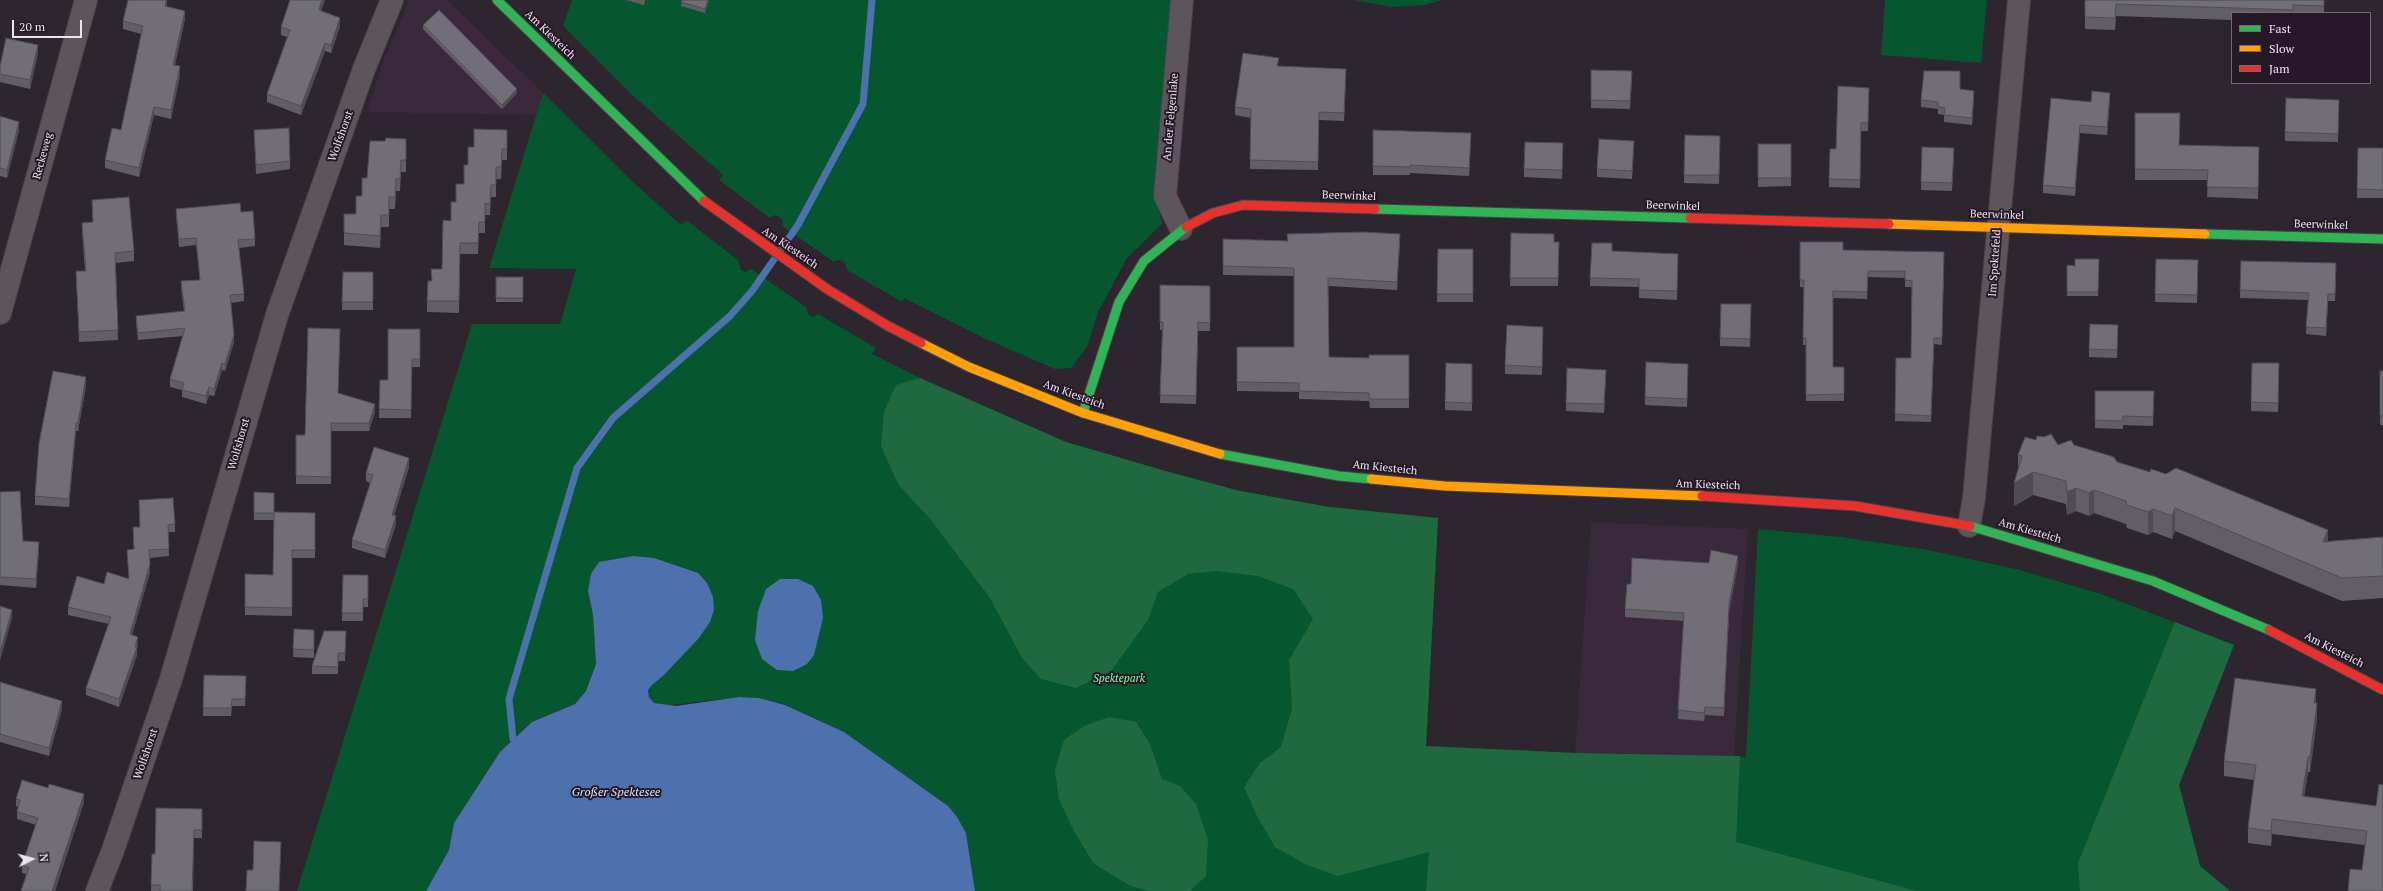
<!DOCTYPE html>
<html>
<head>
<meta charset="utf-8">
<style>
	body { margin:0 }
	#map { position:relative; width:2383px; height:891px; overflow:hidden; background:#2d262e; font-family:"PT Serif",serif }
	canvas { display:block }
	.legend { position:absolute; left:2231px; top:12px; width:140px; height:72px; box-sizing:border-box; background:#261927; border:1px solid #766a77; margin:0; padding:5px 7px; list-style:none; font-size:12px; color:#ede4ee }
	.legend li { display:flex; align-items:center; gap:8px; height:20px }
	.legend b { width:20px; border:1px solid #766a77 }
	.north { position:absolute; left:12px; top:839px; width:40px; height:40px; -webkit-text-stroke:3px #261927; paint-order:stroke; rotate:84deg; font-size:11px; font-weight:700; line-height:16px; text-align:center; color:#ede4ee }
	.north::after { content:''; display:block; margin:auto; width:14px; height:18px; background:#ede4ee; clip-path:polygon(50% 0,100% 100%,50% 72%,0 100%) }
	.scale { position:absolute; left:12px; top:20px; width:70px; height:18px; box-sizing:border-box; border:2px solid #ede4ee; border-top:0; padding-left:5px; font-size:12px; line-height:14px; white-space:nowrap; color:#ede4ee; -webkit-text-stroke:3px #261927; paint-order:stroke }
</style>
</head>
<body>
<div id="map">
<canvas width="2383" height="891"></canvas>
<ul class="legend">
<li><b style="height:5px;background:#30b455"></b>Fast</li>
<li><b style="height:5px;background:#ff9f0a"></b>Slow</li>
<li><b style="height:5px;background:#e5322d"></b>Jam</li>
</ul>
<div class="north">N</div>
<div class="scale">20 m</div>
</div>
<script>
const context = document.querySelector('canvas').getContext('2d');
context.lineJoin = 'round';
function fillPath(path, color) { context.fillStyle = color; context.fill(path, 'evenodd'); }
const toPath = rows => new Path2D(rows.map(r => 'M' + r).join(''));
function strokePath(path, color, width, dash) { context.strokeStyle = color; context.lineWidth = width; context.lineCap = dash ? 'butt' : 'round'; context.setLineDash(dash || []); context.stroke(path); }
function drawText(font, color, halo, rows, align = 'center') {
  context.font = font + ' "PT Serif",serif'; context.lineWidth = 4; context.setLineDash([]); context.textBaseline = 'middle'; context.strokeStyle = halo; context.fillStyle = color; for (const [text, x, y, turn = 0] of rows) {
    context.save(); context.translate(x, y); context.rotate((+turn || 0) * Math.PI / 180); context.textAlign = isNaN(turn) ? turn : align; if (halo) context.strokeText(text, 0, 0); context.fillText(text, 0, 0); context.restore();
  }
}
fillPath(toPath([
	[409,0,447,0,543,93,536,115,367,112,384,60],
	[1591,522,1748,529,1734,756,1575,753]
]), '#39293b');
fillPath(toPath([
	[572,0,1173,0,1154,187,1162,224,1127,258,1098,312,1087,347,1071,368,1055,369,986,339,904,298,902,302,847,270,844,261,839,260,834,262,782,226,783,221,779,217,775,215,770,218,719,180,723,175,631,94,563,26],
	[1354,0,1442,0,1426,5,1391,7],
	[1885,0,1987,0,1981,63,1881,55],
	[543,93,634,183,681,225,686,220,738,260,741,270,745,272,751,269,806,307,809,315,813,317,818,314,876,348,872,354,920,378,1066,442,1169,472,1240,491,1329,507,1438,518,1426,746,1575,753,1746,757,1758,529,1841,537,1928,550,2016,569,2101,594,2234,645,2179,785,2200,866,2230,891,975,891,966,833,948,806,844,732,786,705,759,698,739,697,664,706,654,703,649,697,648,690,652,685,664,675,699,638,710,622,714,610,588,591,593,615,596,664,586,691,575,704,532,722,500,752,454,823,449,850,426,891,297,891,472,324,560,324,576,269,489,268]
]), '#065730');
fillPath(toPath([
	[920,378,1066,442,1169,472,1240,491,1329,507,1438,518,1426,746,1575,753,1740,756,1736,842,1917,891,1426,891,1429,852,1338,876,1307,865,1275,847,1257,816,1244,787,1260,763,1281,747,1292,709,1289,660,1313,619,1293,589,1258,576,1216,571,1188,574,1158,592,1148,620,1111,671,1076,688,1041,679,1022,658,990,598,931,520,898,484,881,446,884,412,896,385],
	[2175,622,2234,645,2179,785,2200,866,2230,891,2080,891,2078,863],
	[1109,717,1136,722,1150,744,1162,779,1180,786,1196,804,1208,840,1206,876,1190,891,1149,891,1131,886,1094,864,1074,831,1059,800,1055,770,1064,740,1084,726]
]), '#20683e');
fillPath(toPath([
	[633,556,654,558,698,573,707,583,713,597,714,610,710,622,699,638,664,675,652,685,648,690,649,697,654,703,676,706,739,697,759,698,785,705,844,732,948,806,957,817,966,833,975,891,426,891,449,850,454,823,500,752,532,722,575,704,586,691,596,664,593,615,588,591,591,574,599,562],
	[780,579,798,579,813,586,821,600,823,618,814,655,807,664,793,671,777,670,762,659,755,640,758,611,766,589]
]), '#4c71ac');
strokePath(toPath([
	[513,739,509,699,577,468,613,418,730,316,752,291,798,225,863,104,872,0]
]), '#4c71ac', 7);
const street = toPath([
	[1181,229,1165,196,1182,0],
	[0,313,86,0],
	[1969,526,1974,498,2019,0],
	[97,891,113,850,171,679,277,315,364,69,392,0]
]);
const fast = toPath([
	[497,0,704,201],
	[1375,209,1690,218],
	[2205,234,2383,239],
	[1083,413,1119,302,1144,261,1186,227],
	[1220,454,1339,476,1371,479],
	[1970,526,2153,581,2269,630]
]);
const slow = toPath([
	[1889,224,2205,234],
	[921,343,969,367,1083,413,1220,454],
	[1371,479,1445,486,1702,496]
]);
const jam = toPath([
	[704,201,827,289,888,326,921,343],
	[1690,218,1889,224],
	[1186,227,1213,213,1243,205,1375,209],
	[1702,496,1855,506,1970,526],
	[2269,630,2383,690]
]);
strokePath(street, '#484249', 24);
strokePath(fast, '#484249', 11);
strokePath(slow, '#484249', 11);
strokePath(jam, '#484249', 11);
strokePath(street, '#5c565c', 22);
strokePath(fast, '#30b455', 9);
strokePath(slow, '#ff9f0a', 9);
strokePath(jam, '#e5322d', 9);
fillPath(toPath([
	[167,0,167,7,185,19,175,65,180,75,171,119,154,115,139,177,105,168,105,160,121,130,141,34,123,29,123,21],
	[290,0,325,0,321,11,340,26,331,53,325,51,301,115,267,102,267,94,287,37,281,35,281,27],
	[626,0,645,0,644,5],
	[682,0,709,0,705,13,681,6],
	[2085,0,2324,0,2324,13,2232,13,2232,20,2116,16,2115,30,2085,29],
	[423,25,517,93,502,109,423,29],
	[38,53,30,89,0,82,0,66],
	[1279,66,1346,77,1344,121,1319,120,1318,170,1250,169,1251,118,1235,115,1235,107],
	[1591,70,1632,80,1630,109,1591,108],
	[1960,89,1974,98,1972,125,1944,122,1944,115,1938,114,1938,109,1921,107,1921,100],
	[1869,96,1868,131,1861,131,1860,188,1829,187,1829,179,1836,149],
	[2339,100,2338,142,2285,141,2285,132],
	[2110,101,2107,135,2080,133,2075,196,2043,193,2043,185,2091,102],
	[2135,113,2180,145,2259,147,2258,199,2207,197,2208,180,2135,180],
	[0,116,19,130,7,178,0,176],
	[254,130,290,161,290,169,256,174],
	[507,130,507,160,502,160,501,179,496,179,496,197,491,197,490,215,485,215,485,233,479,233,478,254,460,254,459,313,427,312,427,301,431,281,442,269,451,221,456,202,464,184,468,165,474,147],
	[1373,130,1471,142,1469,176,1410,173,1410,175,1373,175],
	[1685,135,1720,136,1719,184,1684,183],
	[406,139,406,172,401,172,400,191,396,191,395,209,389,209,389,227,381,227,380,248,344,245,344,233,356,214,367,178,385,141],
	[1758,144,1791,144,1791,186,1758,187],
	[1922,147,1954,156,1952,191,1921,190],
	[2358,148,2383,148,2383,198,2357,198],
	[1634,150,1632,179,1597,177,1597,169],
	[1563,151,1562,179,1524,177,1524,169],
	[92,200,134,251,134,261,115,263,118,340,79,342,76,271,85,271,82,233,82,223,93,222],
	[176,209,241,212,255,239,255,246,239,248,244,294,244,301,231,303,234,342,225,371,222,370,214,396,209,395,206,404,182,397,182,390,170,387,170,379,183,336,138,340,136,324,136,316,184,311,181,289,181,281,200,280,196,245,179,247,176,216],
	[1511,233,1554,242,1559,250,1558,286,1510,286],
	[1223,239,1288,241,1400,242,1397,290,1328,286,1329,357,1369,358,1409,355,1409,408,1370,408,1369,401,1299,399,1299,392,1237,391,1237,347,1294,347,1294,276,1223,275],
	[1800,242,1843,250,1944,252,1942,345,1934,344,1931,422,1895,421,1896,358,1911,358,1912,287,1905,287,1905,278,1868,277,1867,299,1833,298,1833,367,1844,367,1844,401,1806,401,1806,345,1803,345,1804,287,1800,287],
	[1438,249,1473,249,1473,302,1437,302],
	[1612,251,1678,254,1677,300,1639,298,1639,287,1590,286,1590,278],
	[2099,259,2098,296,2067,296,2067,265,2075,266],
	[2156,259,2198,260,2197,303,2155,302],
	[2241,261,2336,271,2335,301,2328,301,2326,336,2306,334,2308,300,2240,298],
	[343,272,373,272,373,310,342,310],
	[496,277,523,277,523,302,496,302],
	[1160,285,1210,286,1210,331,1198,331,1196,404,1160,403,1162,330,1160,330],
	[1751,304,1750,347,1720,346,1720,338],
	[420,329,420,367,412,367,411,418,379,418,380,380,388,380],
	[2118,333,2117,358,2089,357,2089,349],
	[1543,335,1542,375,1505,374,1505,365],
	[340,336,338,393,375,412,369,431,331,431,331,484,296,484,296,435,305,435],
	[1472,364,1472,411,1445,410,1445,402],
	[2380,371,2383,371,2383,425,2380,425],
	[1688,372,1687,407,1645,405,1645,397],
	[2279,372,2278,412,2251,411,2251,402],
	[1606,378,1604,413,1566,411,1566,403],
	[86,386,78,431,76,431,69,507,35,505,35,496],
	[2095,391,2154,391,2153,426,2123,425,2123,429,2095,428],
	[2058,445,2074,445,2328,541,2383,537,2383,598,2342,601,2175,531,2172,539,2153,532,2148,535,2127,528,2126,524,2094,513,2089,516,2076,511,2067,515,2066,504,2033,495,2014,506,2018,472,2018,455],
	[409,467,394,515,396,524,385,558,352,548,352,540,370,483,366,481,366,473],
	[0,492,23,541,39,551,36,588,0,585],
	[254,492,274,512,315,513,315,558,292,558,292,616,245,615,245,574,273,575,274,520,254,520],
	[139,500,175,524,175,532,168,532,169,556,149,558,150,572,132,635,138,644,137,648,137,655,119,707,86,695,86,688,109,624,68,615,68,607,104,584,129,578,127,550,134,549,133,527,140,527],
	[1709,563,1738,564,1729,612,1724,716,1705,715,1704,721,1678,719,1684,621,1625,617,1625,609,1631,584],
	[343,575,368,575,368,607,363,607,363,621,342,621],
	[294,629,314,630,314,658,293,657],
	[346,631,345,661,338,661,338,674,312,674,312,666],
	[204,675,246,676,245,706,232,706,231,716,203,716],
	[0,682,62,709,49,756,0,742],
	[2316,703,2317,718,2310,772,2308,772,2304,797,2376,806,2383,785,2362,870,2365,845,2272,834,2271,846,2248,843,2248,828,2254,780,2224,776,2224,761],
	[16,799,84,802,55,891,21,891,26,874,22,873,22,865,36,825,17,819,17,812,18,807,16,806],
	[202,809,202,838,194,838,193,891,151,891,152,854,155,854]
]), '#615f65');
fillPath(toPath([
	[166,0,167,0,167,6,165,14,165,6],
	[322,0,325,0,319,18,319,10],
	[708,0,709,0,705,13,705,9],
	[185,11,185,19,173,73,173,65],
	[340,18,340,26,331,53,331,45],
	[325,43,325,51,301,115,301,106],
	[38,45,38,53,30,89,30,80],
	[180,66,180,75,171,119,171,110],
	[517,89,517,93,502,109,502,105],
	[1974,91,1974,98,1972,125,1972,118],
	[2110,93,2110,101,2107,135,2107,127],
	[154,107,154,115,139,177,139,168],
	[19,122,19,130,7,178,7,170],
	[2080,125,2080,133,2075,196,2075,188],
	[1471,133,1471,142,1469,176,1469,168],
	[1400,234,1400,242,1397,290,1397,282],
	[2328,294,2328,301,2326,336,2326,328],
	[234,335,234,342,225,371,225,364],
	[222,363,222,370,214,396,214,389],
	[1606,370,1606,378,1604,413,1604,404],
	[86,377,86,386,78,431,78,422],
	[209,387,209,395,206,404,206,396],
	[375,404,375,412,369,431,369,423],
	[76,423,76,431,69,507,69,499],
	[409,458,409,467,392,523,392,515],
	[2033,472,2033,495,2014,506,2014,483],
	[2076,488,2076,511,2067,515,2067,492],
	[2094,490,2094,513,2089,516,2089,493],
	[2175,508,2175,531,2172,539,2172,516],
	[2153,509,2153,532,2148,535,2148,512],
	[396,516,396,524,385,558,385,550],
	[2328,530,2328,553,2323,542],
	[39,542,39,551,36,588,36,579],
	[1738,556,1738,564,1729,612,1724,716,1729,604],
	[150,564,150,572,130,642,130,634],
	[12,610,12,618,0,661,0,653],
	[138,637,137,655,119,707,119,699],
	[2316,689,2316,704,2314,703],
	[62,701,62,709,49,756,49,748],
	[2317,703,2317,718,2310,772,2310,757],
	[1705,707,1705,715,1704,721,1704,713],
	[2308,757,2308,772,2302,811,2302,796],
	[84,794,84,802,55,891,52,891],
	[2272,819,2272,834,2271,846,2271,831]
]), '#4f4d53');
const building = toPath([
	[128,0,166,0,165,6,185,11,173,65,180,66,171,110,154,107,139,168,105,160,112,128,121,130,143,26,123,21,128,0],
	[290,0,322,0,319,10,340,18,331,45,325,43,301,106,267,94,290,30,281,27,290,0],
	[682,0,708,0,705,9,681,2,682,0],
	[2085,0,2324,0,2324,6,2293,5,2293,10,2116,4,2115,18,2085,17,2085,0],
	[439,10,517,89,502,105,423,25,439,10],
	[6,38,38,45,30,80,0,74,0,66,6,38],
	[1243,53,1279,58,1277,66,1346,69,1344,113,1319,112,1318,162,1250,160,1251,109,1235,107,1243,53],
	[1591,70,1632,71,1630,101,1591,100,1591,70],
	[1924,71,1960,71,1960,89,1974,91,1972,118,1944,115,1945,108,1938,107,1938,102,1921,100,1924,71],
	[1838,86,1869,88,1868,123,1861,123,1860,180,1829,179,1830,149,1836,149,1838,86],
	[2092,91,2110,93,2107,127,2080,125,2075,188,2043,185,2051,98,2091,102,2092,91],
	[2286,98,2339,100,2338,134,2285,132,2286,98],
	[2135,113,2180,113,2179,145,2259,147,2258,188,2207,187,2208,170,2135,169,2135,113],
	[0,116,19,122,7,170,0,168,0,116],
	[289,128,290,161,256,165,254,130,289,128],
	[474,129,507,130,507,149,502,149,501,167,496,167,496,185,491,185,490,204,485,203,485,222,479,222,478,243,460,243,459,301,427,301,428,281,432,281,431,269,442,269,443,220,451,221,451,202,456,202,456,184,464,184,464,165,468,165,468,147,474,147,474,129],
	[1373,130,1471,133,1469,168,1410,165,1410,167,1373,166,1373,130],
	[1685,135,1720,136,1719,175,1684,175,1685,135],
	[386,138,406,139,406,160,401,160,400,179,396,179,395,197,389,197,389,215,381,215,380,236,344,233,344,214,356,214,356,196,362,196,362,178,367,178,370,141,385,141,386,138],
	[1599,139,1634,141,1632,171,1597,169,1599,139],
	[1525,142,1563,143,1562,170,1524,169,1525,142],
	[1758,144,1791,144,1791,178,1758,178,1758,144],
	[1922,147,1954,148,1952,183,1921,182,1922,147],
	[2358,148,2383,148,2383,190,2357,189,2358,148],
	[129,197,134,251,115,253,118,330,79,332,76,271,86,271,82,223,93,222,92,200,129,197],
	[240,203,241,212,253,211,255,239,238,240,244,294,230,295,234,335,225,364,222,363,214,389,209,387,206,396,182,390,184,383,170,379,185,328,138,333,136,316,185,311,181,281,200,280,196,238,179,239,176,209,240,203],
	[1363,232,1400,234,1397,282,1328,278,1329,357,1369,358,1369,355,1409,355,1409,399,1370,399,1369,393,1299,391,1299,383,1237,382,1237,347,1294,347,1294,268,1223,266,1223,239,1288,241,1287,234,1363,232],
	[1511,233,1554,234,1554,242,1559,242,1558,278,1510,278,1511,233],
	[1800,242,1843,242,1843,250,1944,252,1942,338,1934,338,1931,416,1895,414,1896,358,1911,358,1912,281,1905,280,1905,271,1868,271,1867,292,1833,291,1833,367,1844,367,1844,394,1806,395,1806,338,1803,338,1804,280,1800,280,1800,242],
	[1592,243,1612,243,1612,251,1678,254,1677,291,1639,290,1639,279,1590,278,1592,243],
	[1438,249,1473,249,1473,294,1437,294,1438,249],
	[2075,259,2099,259,2098,292,2067,292,2067,265,2075,266,2075,259],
	[2156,259,2198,260,2197,295,2155,294,2156,259],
	[2241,261,2336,263,2335,294,2328,294,2326,328,2306,327,2309,293,2240,290,2241,261],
	[343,272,373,272,373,302,342,302,343,272],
	[496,277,523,277,523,298,496,298,496,277],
	[1160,285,1210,286,1210,323,1198,322,1196,396,1160,395,1163,322,1160,322,1160,285],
	[1721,304,1751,304,1750,339,1720,338,1721,304],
	[2090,324,2118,325,2117,350,2089,349,2090,324],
	[1507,325,1543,327,1542,367,1505,365,1507,325],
	[308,328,340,329,338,393,375,404,369,423,331,423,331,477,296,476,296,435,305,435,308,328],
	[388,329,420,329,420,359,412,359,411,410,379,409,380,380,388,380,388,329],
	[1646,362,1688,364,1687,399,1645,397,1646,362],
	[1446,363,1472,364,1472,403,1445,402,1446,363],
	[2252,363,2279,363,2278,403,2251,402,2252,363],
	[1567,368,1606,370,1604,404,1566,403,1567,368],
	[53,371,86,377,78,422,76,423,69,499,35,496,39,443,53,371],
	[2380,371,2383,371,2383,416,2380,416,2380,371],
	[2095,391,2154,391,2153,417,2123,416,2123,421,2095,420,2095,391],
	[2051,434,2058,445,2071,440,2074,445,2114,457,2117,462,2150,472,2151,469,2166,474,2176,468,2328,530,2323,542,2383,537,2383,576,2342,578,2175,508,2172,516,2153,509,2148,512,2127,505,2126,501,2094,490,2089,493,2076,488,2067,492,2066,481,2033,472,2014,483,2022,456,2018,455,2025,437,2036,440,2037,436,2044,437,2051,434],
	[374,447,409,458,392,515,396,516,385,550,352,540,373,475,366,473,374,447],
	[20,491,23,541,39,542,36,579,0,577,0,492,20,491],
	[254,492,274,493,274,512,315,513,315,550,292,550,292,608,245,607,245,574,273,575,274,513,254,513,254,492],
	[173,498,175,524,168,525,169,549,149,550,150,564,130,634,138,637,135,647,137,647,119,699,86,688,111,617,68,607,77,576,104,584,107,572,129,579,127,550,134,549,133,527,140,527,139,500,173,498],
	[1711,550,1738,556,1729,604,1724,708,1705,707,1704,713,1678,710,1684,613,1625,609,1627,584,1631,584,1632,558,1709,563,1711,550],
	[343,575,368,575,368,599,363,599,363,613,342,613,343,575],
	[0,606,12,610,0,653,0,606],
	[294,629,314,630,314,650,293,649,294,629],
	[324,631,346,631,345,653,338,653,338,667,312,666,324,631],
	[204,675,246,676,245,699,232,699,231,708,203,708,204,675],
	[2235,678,2316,689,2314,703,2317,703,2310,757,2308,757,2302,796,2376,806,2379,784,2383,785,2383,891,2348,891,2350,869,2362,870,2367,831,2272,819,2271,831,2248,828,2256,765,2224,761,2235,678],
	[0,682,62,701,49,748,0,734,0,682],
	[22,780,48,788,49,784,84,794,52,891,21,891,29,868,22,865,38,818,17,812,20,800,16,799,22,780],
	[156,808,202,809,202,830,194,830,192,891,160,891,160,885,151,885,152,854,155,854,156,808],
	[254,841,281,842,279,891,246,891,247,870,253,870,254,841]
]);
fillPath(building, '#716e76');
strokePath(building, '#4f4d53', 1);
drawText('11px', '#ede4ee', '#261927', [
	["Am Kiesteich",550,35,44],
	["An der Felgenlake",1171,117,-85],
	["Wolfshorst",341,136,-70],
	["Reckeweg",43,156,-75],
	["Beerwinkel",1349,196,2],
	["Beerwinkel",1673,206,2],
	["Beerwinkel",1997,215,2],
	["Beerwinkel",2321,225,2],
	["Am Kiesteich",790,248,34],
	["Im Spektefeld",1995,263,-86],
	["Am Kiesteich",1074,395,20],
	["Wolfshorst",239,444,-74],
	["Am Kiesteich",1385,468,6],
	["Am Kiesteich",1708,485,2],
	["Am Kiesteich",2030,531,16],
	["Am Kiesteich",2334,650,27],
	["Wolfshorst",146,754,-71]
]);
drawText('italic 11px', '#8df7ae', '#261927', [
	["Spektepark",1119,679]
]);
drawText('italic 12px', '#d5e0f3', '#261927', [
	["Großer Spektesee",616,793]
]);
</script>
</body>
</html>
